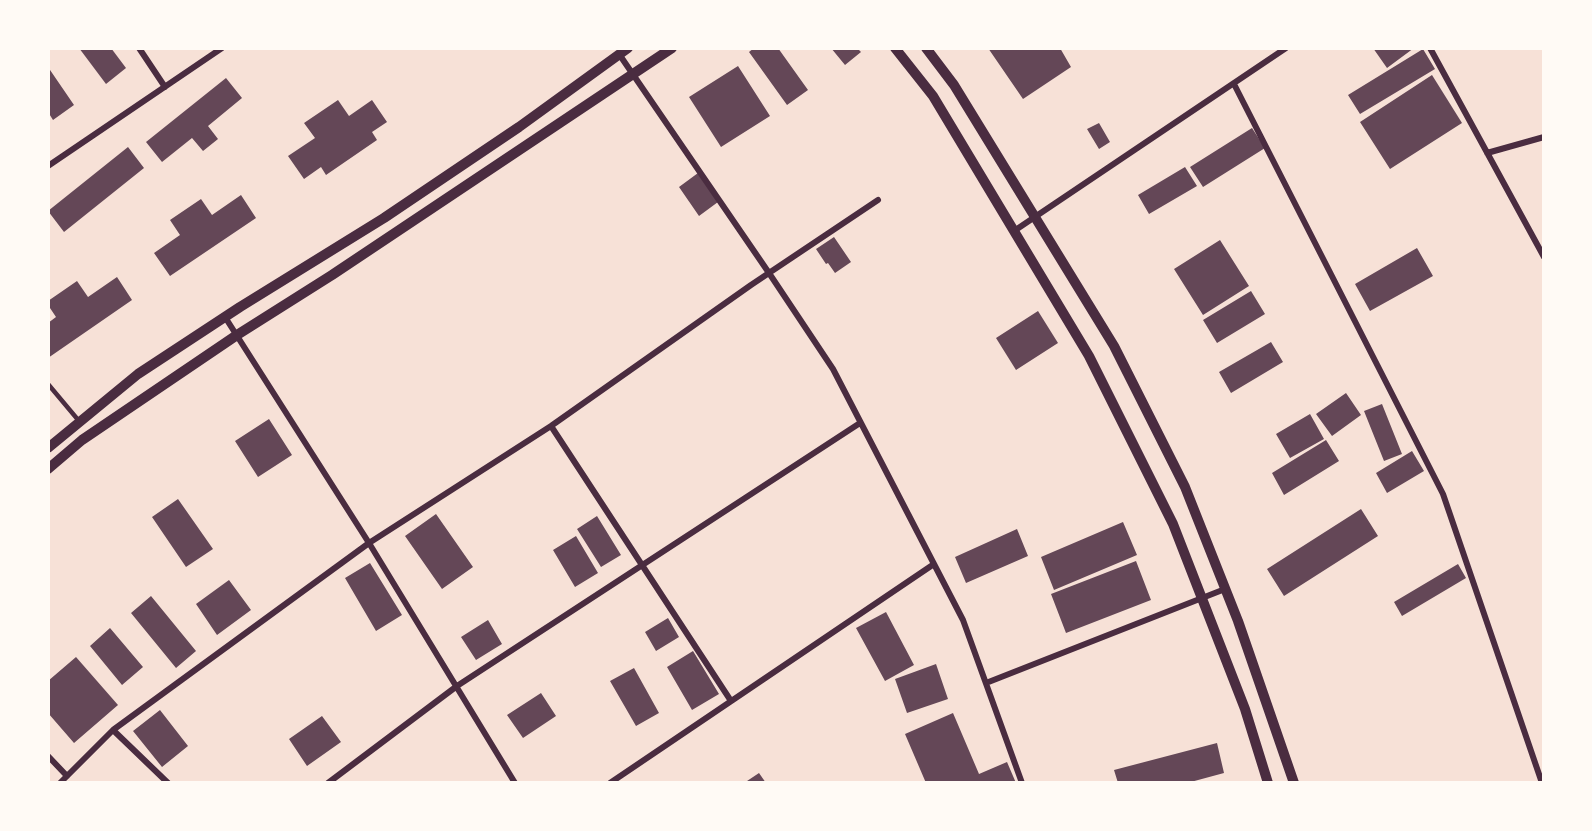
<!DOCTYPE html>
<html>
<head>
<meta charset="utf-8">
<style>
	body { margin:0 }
	#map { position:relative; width:1592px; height:831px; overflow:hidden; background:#f7e1d7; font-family:Jost,sans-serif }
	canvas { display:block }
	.frame { position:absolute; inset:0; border:50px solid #fffaf5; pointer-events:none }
</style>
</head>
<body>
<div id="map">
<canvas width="1592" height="831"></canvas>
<div class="frame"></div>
</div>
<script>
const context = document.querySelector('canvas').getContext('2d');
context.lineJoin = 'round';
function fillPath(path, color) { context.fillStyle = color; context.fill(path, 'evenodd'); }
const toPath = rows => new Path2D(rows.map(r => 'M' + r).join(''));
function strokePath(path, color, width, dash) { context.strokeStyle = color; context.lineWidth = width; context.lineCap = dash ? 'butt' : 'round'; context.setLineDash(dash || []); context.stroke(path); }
fillPath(toPath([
	[79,48,111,48,126,68,106,84],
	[754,48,778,48,808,90,787,105,749,52],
	[831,48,857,48,861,52,845,65],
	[988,48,1060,48,1071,67,1023,99],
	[1373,48,1414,48,1387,68],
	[1423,49,1435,69,1360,114,1348,95],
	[738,66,770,116,721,147,689,97],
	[48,67,74,105,53,120,48,112],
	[1432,75,1462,123,1390,169,1360,122],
	[226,78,242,98,208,126,218,139,203,151,192,138,162,162,146,142],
	[338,100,349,116,372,100,387,122,372,132,377,140,326,175,321,167,304,179,288,156,315,138,304,123],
	[1099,123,1110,142,1099,149,1087,129],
	[1252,128,1265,148,1203,187,1190,167],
	[128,147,144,168,64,232,48,211],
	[1185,167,1197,186,1149,214,1138,195],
	[698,173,718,202,699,216,679,187],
	[241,195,256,218,170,276,154,253,180,235,170,220,201,199,212,215],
	[834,237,851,262,835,273,828,263,826,264,816,249],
	[1220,240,1249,286,1203,315,1174,269],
	[1417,248,1433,276,1370,311,1355,284],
	[117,277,132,300,48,358,48,323,56,317,48,305,48,301,77,281,88,297],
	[1251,291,1265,314,1217,343,1203,320],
	[1038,311,1058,343,1016,370,996,338],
	[1271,342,1283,362,1231,393,1219,372],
	[1346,393,1361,415,1332,436,1316,414],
	[1382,404,1402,454,1384,461,1364,411],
	[1310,414,1324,439,1290,458,1276,434],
	[269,419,292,455,258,477,235,441],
	[1326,440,1339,461,1284,495,1272,473],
	[1412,451,1424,471,1387,493,1376,473],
	[178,499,213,549,186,567,152,517],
	[1361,509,1378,536,1284,596,1267,569],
	[436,514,473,567,442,589,405,536],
	[597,516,621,555,601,567,577,529],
	[1123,522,1137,555,1054,590,1041,557],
	[1017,529,1028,556,966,583,955,557],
	[576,536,598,573,575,587,553,550],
	[1136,561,1151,600,1066,633,1051,594],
	[370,563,402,615,376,631,345,578],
	[1458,564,1466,578,1402,616,1394,602],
	[229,580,251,610,217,635,196,604],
	[151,596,196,651,176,668,131,613],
	[886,612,914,665,885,681,856,628],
	[668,618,679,637,656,651,645,632],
	[488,620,502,644,476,660,461,637],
	[110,628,143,667,122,685,90,646],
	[693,651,719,694,692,710,667,667],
	[76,657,118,705,74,743,48,713,48,681],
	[936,664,948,699,907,713,895,679],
	[634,668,659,713,636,726,610,681],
	[541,693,556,716,523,738,507,715],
	[160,710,188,746,162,767,133,731],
	[953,713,979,774,1007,762,1016,783,926,783,905,734],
	[322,716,341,742,307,766,289,739],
	[1217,743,1224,773,1187,783,1118,783,1114,770],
	[759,773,766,783,744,783]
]), '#644757');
strokePath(toPath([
	[48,384,79,421]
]), '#4a2c40', 4.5);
strokePath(toPath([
	[139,48,165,87],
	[1430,48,1544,257],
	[619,54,769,273,833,369,963,620,1022,783],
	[1234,84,1443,494,1542,783],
	[1487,153,1544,137],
	[48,166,222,48],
	[1014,231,1286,48],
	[225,317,369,543,515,783],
	[551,426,731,701],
	[986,683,1225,589],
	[113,730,168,783],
	[48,756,67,776],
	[60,783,113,730,369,543,551,426,751,285,878,200],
	[328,783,457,686,860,423],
	[610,783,934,564]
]), '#4a2c40', 6);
strokePath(toPath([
	[895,48,933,96,1089,356,1173,524,1245,709,1268,783],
	[926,48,954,85,1114,346,1185,487,1238,621,1294,783],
	[48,448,138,374,240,307,384,218,519,127,628,48],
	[48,469,82,440,237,335,332,275,672,48]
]), '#4a2c40', 10);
</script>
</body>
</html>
